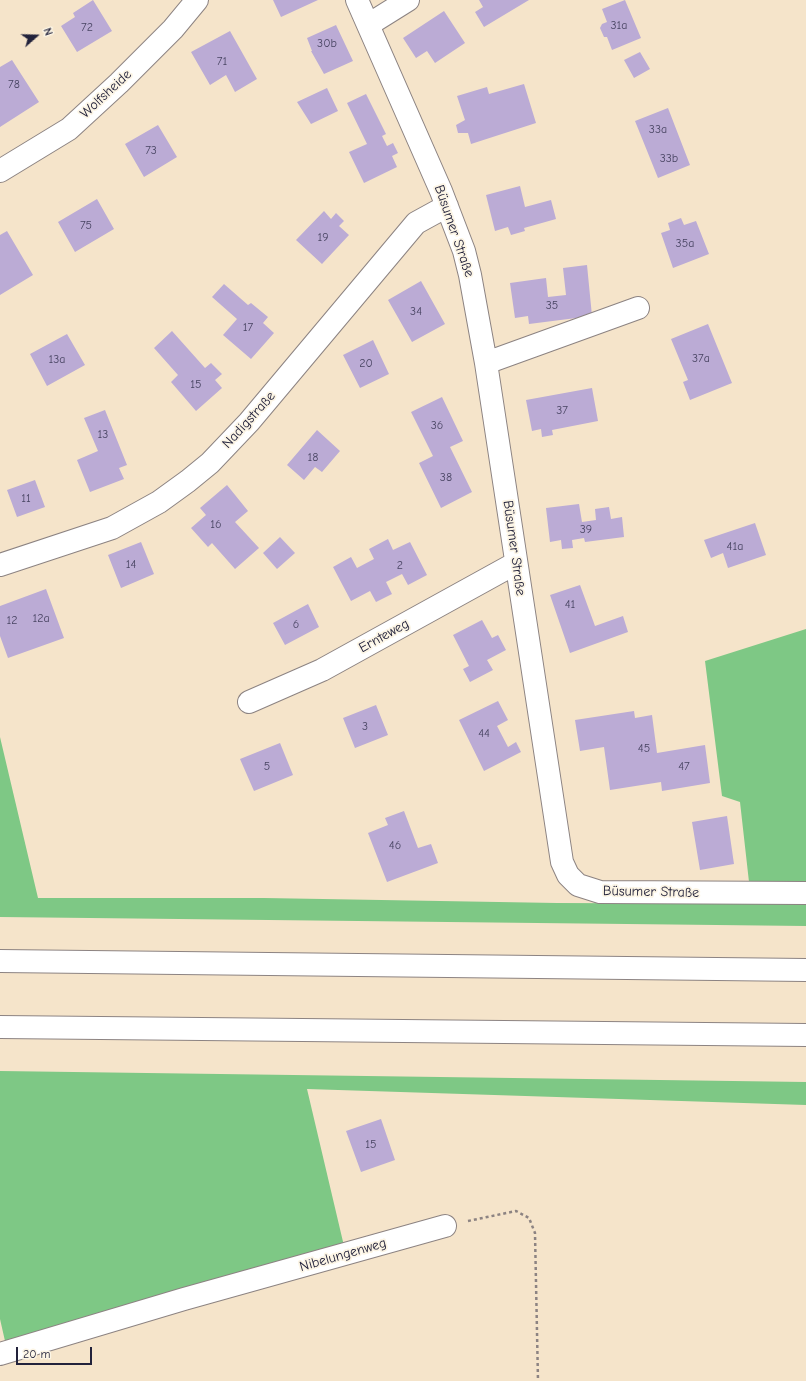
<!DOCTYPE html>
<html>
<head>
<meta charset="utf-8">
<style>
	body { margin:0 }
	#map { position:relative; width:806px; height:1381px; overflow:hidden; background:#f5e4ca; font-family:"Comic Neue",sans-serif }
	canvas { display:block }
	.north { position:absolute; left:16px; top:16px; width:40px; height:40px; -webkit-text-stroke:3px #fcf5e5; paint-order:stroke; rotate:70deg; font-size:11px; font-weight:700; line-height:16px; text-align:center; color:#22223b }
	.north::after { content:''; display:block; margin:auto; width:14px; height:18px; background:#22223b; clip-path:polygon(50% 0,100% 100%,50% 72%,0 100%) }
	.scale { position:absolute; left:16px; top:1347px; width:76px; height:18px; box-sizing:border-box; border:2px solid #22223b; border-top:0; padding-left:5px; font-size:12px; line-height:14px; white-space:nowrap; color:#22223b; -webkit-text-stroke:3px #fcf5e5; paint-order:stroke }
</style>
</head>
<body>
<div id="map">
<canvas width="806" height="1381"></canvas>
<div class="north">N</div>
<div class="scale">20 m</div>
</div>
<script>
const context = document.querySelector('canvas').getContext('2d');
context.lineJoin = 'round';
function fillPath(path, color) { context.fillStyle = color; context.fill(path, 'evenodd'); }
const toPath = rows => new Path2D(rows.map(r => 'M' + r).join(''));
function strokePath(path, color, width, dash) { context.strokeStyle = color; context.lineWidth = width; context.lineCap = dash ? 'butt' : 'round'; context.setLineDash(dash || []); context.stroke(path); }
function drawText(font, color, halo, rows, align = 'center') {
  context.font = font + ' "Comic Neue",sans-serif'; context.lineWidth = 3.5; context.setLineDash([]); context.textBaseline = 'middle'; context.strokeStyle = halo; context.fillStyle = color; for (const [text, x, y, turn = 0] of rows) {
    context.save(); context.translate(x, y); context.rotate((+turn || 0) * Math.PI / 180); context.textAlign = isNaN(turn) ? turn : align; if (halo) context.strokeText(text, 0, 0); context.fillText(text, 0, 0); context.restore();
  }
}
fillPath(toPath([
	[806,629,806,882,749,882,740,802,722,796,705,661],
	[0,737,38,898,264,898,557,903,806,904,806,926,0,917],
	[0,1071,806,1082,806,1105,307,1089,344,1246,5,1341,0,1319]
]), '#7ec885');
fillPath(toPath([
	[93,0,112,31,77,52,61,26,75,17,73,13],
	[273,0,318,0,281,17],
	[479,0,529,0,484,27,475,12,483,7],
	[625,0,641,38,612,50,607,37,604,37,600,28,602,24,607,22,602,9],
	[444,11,465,43,435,63,427,51,416,58,403,38],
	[336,25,353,61,324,74,311,51,312,51,307,38],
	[230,31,257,79,235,92,226,75,210,85,191,52],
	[640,52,650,69,634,78,624,60],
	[12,60,39,102,0,127,0,67],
	[524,84,536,123,471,144,468,133,458,133,456,125,465,120,457,96,487,87,489,94],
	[327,88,338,111,311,124,297,102],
	[366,94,386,134,382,136,387,146,393,143,398,153,392,156,397,167,364,183,349,152,367,144,347,103],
	[668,108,690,165,658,178,635,121],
	[158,125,177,157,144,177,125,144],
	[520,186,525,207,551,200,556,219,524,228,525,231,511,235,508,227,495,231,486,195],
	[97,199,114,229,75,252,58,222],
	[324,211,331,219,336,213,344,221,339,226,349,235,322,264,296,240],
	[681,218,684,225,696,221,709,254,673,268,661,233,670,230,668,223],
	[7,231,33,275,0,295,0,235],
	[587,265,592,316,529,324,528,316,515,318,510,283,546,278,548,297,566,295,563,268],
	[421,281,445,324,412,342,388,300],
	[224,284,248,305,251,303,268,317,263,323,274,333,251,359,223,335,237,319,212,297],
	[708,324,732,383,690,400,683,382,688,380,671,339],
	[172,331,205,368,211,363,222,374,215,380,222,388,196,411,171,382,178,375,154,348],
	[67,334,85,365,47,386,30,354],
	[373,340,389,374,360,388,343,355],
	[592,388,598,421,552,430,553,435,542,437,541,429,532,431,526,400],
	[442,397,463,441,450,447,472,492,441,508,419,463,433,456,411,412],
	[105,410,127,465,119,468,124,479,90,492,77,460,98,451,84,418],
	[317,430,340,451,322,472,315,467,304,480,287,465],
	[35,480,45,507,17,517,7,490],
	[227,485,248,511,235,522,259,548,235,569,212,543,208,547,191,528,206,515,200,508],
	[579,504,582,522,596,520,595,509,609,507,611,519,622,517,624,537,585,542,584,538,572,540,573,548,562,549,561,540,550,542,546,508],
	[755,523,766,555,728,568,723,553,711,558,704,540],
	[280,537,295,553,277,569,263,553],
	[388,539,393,550,410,542,427,575,408,585,402,574,386,582,392,594,376,602,370,591,351,601,333,567,351,557,357,568,374,559,369,549],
	[141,542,154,574,121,588,108,555],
	[580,585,595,626,623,616,628,632,570,653,550,595],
	[46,589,64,638,8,658,0,636,0,606],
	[308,604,319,627,285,645,273,623],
	[482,620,492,638,498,635,506,650,487,660,493,670,470,682,463,669,469,666,453,635],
	[498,701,508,720,497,726,508,747,516,742,521,752,484,771,459,720],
	[376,705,388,735,355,748,343,718],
	[634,711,635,718,652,715,657,753,705,745,710,783,662,791,661,782,610,790,604,747,580,751,575,720],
	[280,743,293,775,254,791,240,759],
	[404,811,418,848,431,844,438,863,387,882,368,833,388,825,385,818],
	[727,816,734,864,700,870,692,822],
	[381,1119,395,1160,361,1172,346,1131]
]), '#bbabd5');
const minor = toPath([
	[357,0,441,191,464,251,470,275,486,363,562,862,568,875,578,885,600,892,806,893],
	[368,25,408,0],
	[0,171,69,129,119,83,173,29,197,0],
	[486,363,638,308],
	[0,565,112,528,159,502,188,481,210,463,249,422,416,223,447,206],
	[249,702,322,670,516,563],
	[0,1354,184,1299,445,1226]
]);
const highway = toPath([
	[0,961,806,970],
	[0,1027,806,1035]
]);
strokePath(minor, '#8c8382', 24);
strokePath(highway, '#8c8382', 24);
strokePath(toPath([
	[468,1221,516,1211,529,1218,535,1233,538,1381]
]), '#8c8382', 2.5, [3, 3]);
strokePath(minor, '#fff', 22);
strokePath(highway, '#fff', 22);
drawText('12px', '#484462', null, [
	["31a",619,26],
	["72",87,28],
	["30b",327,44],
	["71",222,62],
	["78",14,85],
	["33a",658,130],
	["73",151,151],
	["33b",669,159],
	["75",86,226],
	["19",323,238],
	["35a",685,244],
	["35",552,306],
	["34",416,312],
	["17",248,328],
	["37a",701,359],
	["13a",57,360],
	["20",366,364],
	["15",196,385],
	["37",562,411],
	["36",437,426],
	["13",103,435],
	["18",313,458],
	["38",446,478],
	["11",26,499],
	["16",216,525],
	["39",586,530],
	["41a",735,547],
	["14",131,565],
	["2",400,566],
	["41",570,605],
	["12a",41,619],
	["12",12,621],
	["6",296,625],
	["3",365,727],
	["44",484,734],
	["45",644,749],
	["5",267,767],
	["47",684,767],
	["46",395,846],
	["15",371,1145]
]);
drawText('14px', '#22223b', '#fcf5e5', [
	["Wolfsheide",106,94,-43],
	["Büsumer Straße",454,231,71],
	["Nadigstraße",249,420,-48],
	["Büsumer Straße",514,548,82],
	["Ernteweg",384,636,-29],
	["Büsumer Straße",651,892,1],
	["Nibelungenweg",343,1255,-16]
]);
</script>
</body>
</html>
